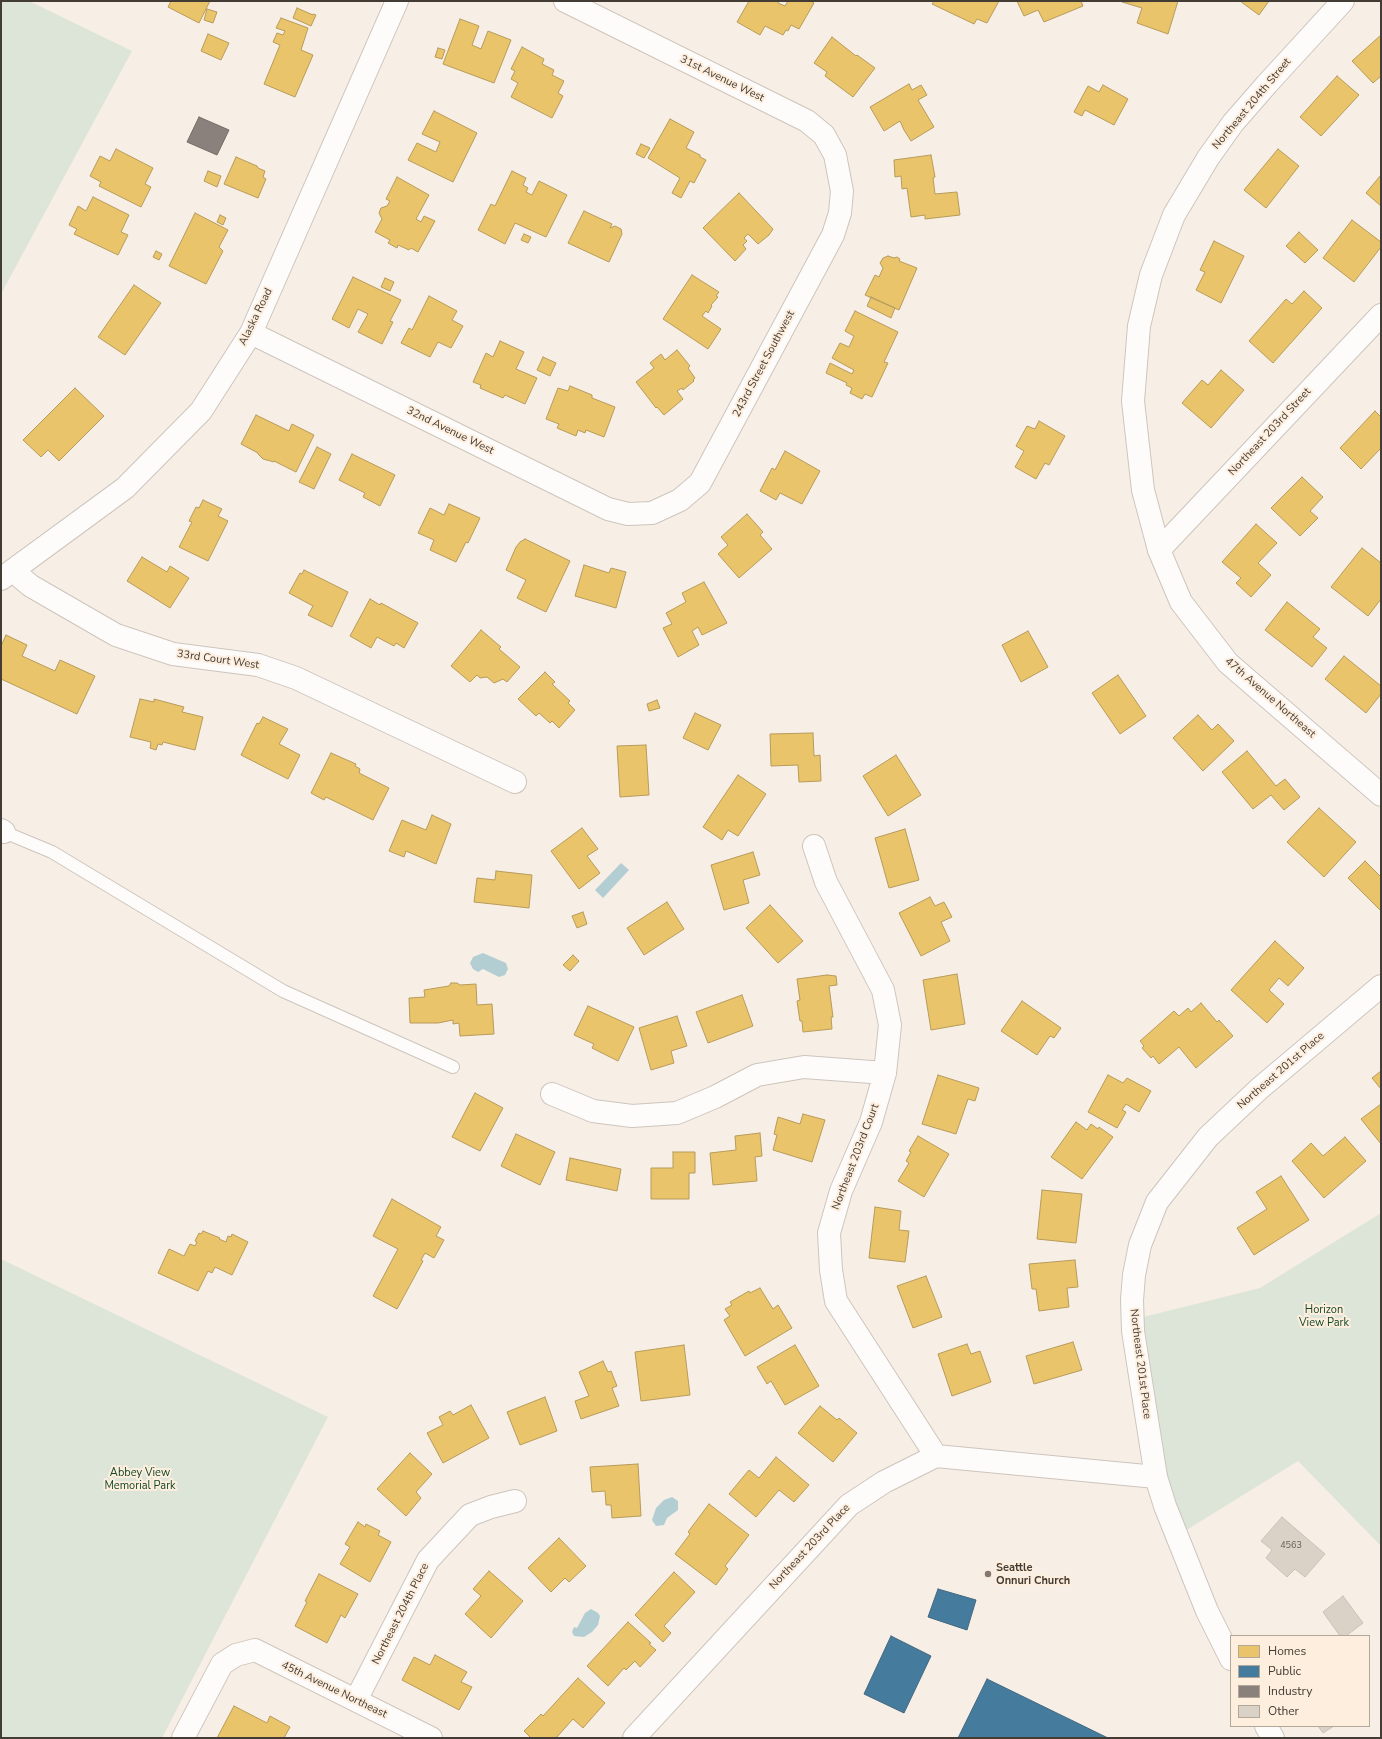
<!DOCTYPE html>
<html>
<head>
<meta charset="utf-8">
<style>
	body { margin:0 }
	#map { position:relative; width:1382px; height:1739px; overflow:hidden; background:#f7eee5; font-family:"Nunito Sans",sans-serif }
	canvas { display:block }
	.frame { position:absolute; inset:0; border:2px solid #433c34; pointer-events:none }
	.legend { position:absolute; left:1230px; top:1635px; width:140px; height:92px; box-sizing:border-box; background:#feeede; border:1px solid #b3a79a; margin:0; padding:5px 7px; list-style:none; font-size:12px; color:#433c34 }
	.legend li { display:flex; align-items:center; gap:8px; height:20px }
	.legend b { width:20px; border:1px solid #b3a79a }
</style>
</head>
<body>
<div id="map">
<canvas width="1382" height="1739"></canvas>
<div class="frame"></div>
<ul class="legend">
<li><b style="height:11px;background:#e9c46a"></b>Homes</li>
<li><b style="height:11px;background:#457b9d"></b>Public</li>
<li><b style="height:11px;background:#8a817c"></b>Industry</li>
<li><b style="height:11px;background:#dad1c7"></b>Other</li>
</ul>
</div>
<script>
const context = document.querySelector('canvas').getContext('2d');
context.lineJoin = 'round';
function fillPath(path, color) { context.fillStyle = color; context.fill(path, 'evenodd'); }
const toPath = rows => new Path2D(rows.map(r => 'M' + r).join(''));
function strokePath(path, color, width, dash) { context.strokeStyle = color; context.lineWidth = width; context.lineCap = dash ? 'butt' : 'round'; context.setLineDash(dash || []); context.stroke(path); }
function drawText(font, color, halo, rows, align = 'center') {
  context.font = font + ' "Nunito Sans",sans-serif'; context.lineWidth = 4; context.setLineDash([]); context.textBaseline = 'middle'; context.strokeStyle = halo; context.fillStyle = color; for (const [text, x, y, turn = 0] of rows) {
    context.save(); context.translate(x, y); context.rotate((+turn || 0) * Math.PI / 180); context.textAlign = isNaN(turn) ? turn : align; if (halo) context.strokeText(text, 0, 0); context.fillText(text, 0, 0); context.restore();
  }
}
fillPath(toPath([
	[1,1,29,1,132,51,1,294],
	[1381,1213,1381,1546,1298,1461,1185,1531,1150,1444,1143,1317,1260,1288],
	[1,1259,328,1417,162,1738,1,1738]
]), '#dde5d8');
fillPath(toPath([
	[621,863,629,870,603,898,595,890],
	[483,953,506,963,508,969,505,975,499,977,483,969,478,972,473,969,470,963,473,957],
	[672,1497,678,1501,678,1510,667,1518,664,1525,656,1526,652,1520,656,1508,664,1500],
	[591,1609,598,1613,600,1616,598,1625,592,1632,584,1637,574,1636,572,1632,574,1627,577,1628,585,1613]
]), '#b2ced3');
const homes = toPath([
	[171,1,210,1,199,23,168,7,171,1],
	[749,1,779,1,778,3,785,6,788,1,811,1,814,3,799,29,791,25,788,31,786,30,783,35,765,26,760,35,737,22,749,1],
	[934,1,999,1,987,23,977,19,974,24,932,4,934,1],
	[1017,1,1081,1,1083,6,1044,22,1038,10,1024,16,1017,1],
	[1178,1,1168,34,1137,23,1142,8,1122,2,1178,1],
	[1240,1,1269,1,1259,15,1240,1],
	[297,8,313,15,313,14,316,15,311,26,293,18,297,8],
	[207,9,217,12,213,23,204,20,207,9],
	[281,18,308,28,301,50,313,55,295,97,264,84,280,45,273,42,277,33,283,35,285,31,276,28,281,18],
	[460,19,479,26,472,45,481,49,488,31,511,40,494,83,443,64,460,19],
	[208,34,229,43,221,60,201,51,208,34],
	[1381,35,1381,76,1373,83,1352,61,1381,35],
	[832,37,856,56,857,55,875,68,853,97,825,76,827,72,814,63,832,37],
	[522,47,544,59,542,64,554,70,552,75,564,81,558,93,563,96,552,118,511,97,518,83,511,79,515,71,511,69,522,47],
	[438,48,445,50,442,59,435,57,438,48],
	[1337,76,1359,95,1321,136,1300,117,1337,76],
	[909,84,912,90,921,85,927,95,918,100,934,127,911,141,904,130,900,121,884,131,870,107,909,84],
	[1103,85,1128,99,1114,125,1085,110,1082,116,1074,112,1088,86,1099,92,1103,85],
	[434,111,477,133,453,182,408,160,417,143,436,152,440,142,422,134,434,111],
	[670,119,694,132,686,148,700,155,700,157,706,160,694,183,690,181,681,198,672,193,680,178,648,158,670,119],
	[641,144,650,148,644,158,636,154,641,144],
	[116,149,153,168,145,184,151,187,141,207,99,186,101,182,90,176,100,156,110,161,116,149],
	[1278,149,1299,166,1266,208,1244,190,1278,149],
	[931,155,935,177,933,178,935,194,957,192,960,215,925,219,925,215,911,217,907,188,902,189,901,176,895,177,894,160,931,155],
	[236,157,257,166,258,168,265,171,263,177,266,179,258,198,224,184,236,157],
	[208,171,221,176,217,187,204,181,208,171],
	[512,171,526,178,523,185,528,188,526,192,532,195,539,181,567,195,546,237,515,223,505,244,478,230,491,204,495,206,512,171],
	[1381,175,1381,206,1366,193,1381,175],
	[397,177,429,195,416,219,421,222,424,216,435,221,418,252,411,248,409,250,398,245,397,248,388,243,390,240,375,232,382,219,379,213,381,208,387,206,390,201,386,199,397,177],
	[739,193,773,229,769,235,758,244,748,234,744,238,747,241,743,245,746,249,735,261,703,228,739,193],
	[93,197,129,215,121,232,128,235,118,255,74,234,77,229,69,225,78,206,86,211,93,197],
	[584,211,612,224,610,228,615,226,621,229,622,234,609,262,568,243,584,211],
	[195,213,228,230,219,247,223,251,206,284,169,266,195,213],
	[220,215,226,218,223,225,217,222,220,215],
	[1352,220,1381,242,1381,247,1354,282,1323,258,1352,220],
	[1299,232,1318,250,1305,263,1286,246,1299,232],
	[524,234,531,237,528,243,521,240,524,234],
	[1214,241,1244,256,1221,303,1196,290,1205,272,1200,270,1214,241],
	[156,251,162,254,159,260,153,257,156,251],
	[888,256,894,258,897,257,900,259,899,261,917,268,899,310,865,295,875,275,879,277,883,268,880,263,883,258,888,256],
	[692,275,719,292,716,296,718,297,711,305,712,306,708,313,706,311,702,316,721,329,708,349,663,319,692,275],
	[353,277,401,300,390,321,393,322,382,344,358,332,368,314,358,309,349,328,332,319,353,277],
	[385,278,394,282,390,291,381,287,385,278],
	[134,285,161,303,125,355,98,337,134,285],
	[1304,291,1322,308,1273,363,1249,341,1286,299,1292,304,1304,291],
	[429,296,457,311,452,320,463,326,451,348,438,342,430,357,401,343,409,328,412,330,429,296],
	[871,297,895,308,891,318,867,306,871,297],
	[855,311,898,332,884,362,888,363,872,397,865,394,862,399,850,393,852,388,846,385,847,383,826,373,830,363,852,374,854,370,832,358,840,343,849,347,854,336,845,331,855,311],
	[500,341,524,352,516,369,537,378,525,404,505,395,503,398,480,388,481,385,473,382,486,353,493,357,500,341],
	[677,350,690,366,688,368,695,378,693,380,694,381,683,390,682,388,677,391,683,399,664,415,657,407,656,408,636,382,654,368,650,363,661,354,665,360,677,350],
	[543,357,556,363,550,376,537,370,543,357],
	[1221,370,1244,390,1211,428,1182,403,1202,380,1208,385,1221,370],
	[570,386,592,395,592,398,615,407,604,437,586,430,585,433,578,430,576,436,557,428,559,424,546,419,558,388,568,391,570,386],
	[75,388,104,416,59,461,48,450,41,457,23,440,75,388],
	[1375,411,1381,417,1381,448,1361,469,1340,448,1375,411],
	[256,415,289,431,292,424,314,435,296,472,274,461,274,462,263,459,258,454,258,453,241,444,256,415],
	[1039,421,1065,436,1049,465,1045,463,1036,479,1015,467,1024,451,1016,446,1027,426,1035,429,1039,421],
	[317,447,331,454,314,489,299,482,317,447],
	[785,451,820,471,802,504,780,493,776,500,760,491,772,468,775,470,785,451],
	[352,454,395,475,380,506,363,497,365,493,339,480,352,454],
	[1302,477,1323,497,1310,511,1318,518,1300,536,1271,508,1302,477],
	[203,500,222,509,218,516,228,521,208,561,179,547,192,522,189,521,196,507,199,508,203,500],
	[449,504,480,518,468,543,466,542,456,562,430,550,434,540,418,533,430,508,444,515,449,504],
	[747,514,763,532,760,535,772,549,739,578,718,554,728,545,721,537,747,514],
	[1256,524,1277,543,1258,563,1271,575,1251,597,1236,583,1241,578,1222,562,1256,524],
	[525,539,570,561,546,612,517,598,526,580,506,570,516,547,520,542,525,539],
	[1362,548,1381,563,1381,599,1368,616,1331,587,1362,548],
	[142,557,167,572,170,566,189,578,170,608,127,581,142,557],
	[584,565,609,573,611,568,626,572,616,608,575,596,584,565],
	[304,570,348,592,332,627,308,615,313,606,289,593,300,573,302,574,304,570],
	[704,582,727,623,702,635,698,627,692,631,699,645,678,657,663,628,672,624,666,613,686,602,682,593,704,582],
	[370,599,380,605,381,603,418,623,404,648,396,643,394,646,377,637,371,648,350,636,370,599],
	[1287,602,1320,629,1313,637,1327,648,1312,667,1265,630,1287,602],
	[481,630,501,647,499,649,520,667,507,682,503,679,494,683,487,677,480,678,477,675,470,682,451,666,481,630],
	[1028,631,1048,667,1021,682,1002,645,1028,631],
	[6,635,27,645,22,656,55,671,60,660,95,676,77,714,1,679,1,646,6,635],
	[1344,656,1381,686,1381,694,1366,713,1325,679,1344,656],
	[545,672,555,682,552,684,570,701,568,703,575,710,559,728,552,721,550,723,539,713,536,716,518,699,545,672],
	[1118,675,1146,716,1120,734,1092,693,1118,675],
	[140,699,154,702,154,699,184,707,182,712,203,717,195,750,163,742,162,745,158,744,156,750,150,748,151,742,130,737,140,699],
	[657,700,660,708,649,711,647,704,657,700],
	[695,713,721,725,708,750,683,738,695,713],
	[1198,715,1212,730,1218,724,1234,741,1203,771,1173,738,1198,715],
	[263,717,288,729,279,744,300,755,288,779,241,755,257,723,259,724,263,717],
	[813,733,814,756,820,755,821,781,799,782,798,765,771,766,770,734,813,733],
	[646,745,649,795,620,797,617,746,646,745],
	[1247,751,1276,786,1285,779,1300,797,1284,810,1271,795,1253,809,1222,772,1247,751],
	[331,753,356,764,355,766,360,769,359,773,389,788,373,820,326,797,324,800,311,793,331,753],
	[896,755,921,795,888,816,863,776,896,755],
	[738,775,766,794,738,836,728,830,722,840,703,827,738,775],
	[1319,808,1356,842,1324,877,1287,842,1319,808],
	[432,815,451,824,436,864,406,851,404,857,389,851,402,820,426,830,432,815],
	[582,828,598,849,587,856,600,873,579,889,551,851,582,828],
	[905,829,919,880,889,888,875,838,905,829],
	[753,852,760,875,743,880,749,903,724,910,711,865,753,852],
	[1365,861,1381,877,1381,911,1348,878,1365,861],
	[496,871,532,875,529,908,474,902,477,878,495,880,496,871],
	[930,897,935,906,944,902,952,917,941,922,950,941,921,956,899,913,930,897],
	[667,902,684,929,644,955,627,928,667,902],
	[770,905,803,941,778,963,746,928,770,905],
	[583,912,587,924,577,928,572,916,583,912],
	[1275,941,1304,968,1288,986,1279,978,1269,990,1284,1004,1267,1023,1231,990,1275,941],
	[573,955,579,961,570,971,563,965,573,955],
	[957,974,965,1024,931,1030,923,980,957,974],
	[827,975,836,976,837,985,829,986,833,1017,831,1017,832,1029,803,1032,802,1021,800,1021,797,1001,800,1000,797,979,827,975],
	[451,983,457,983,460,985,476,984,477,1005,492,1004,494,1034,460,1036,459,1023,453,1024,453,1020,438,1023,410,1023,409,998,425,997,424,990,449,986,451,983],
	[742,995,753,1026,708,1043,696,1012,742,995],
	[1022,1001,1061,1028,1054,1038,1050,1036,1037,1055,1001,1031,1022,1001],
	[1201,1003,1217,1022,1219,1020,1233,1036,1196,1068,1179,1047,1159,1064,1153,1056,1151,1058,1142,1048,1144,1046,1140,1041,1174,1011,1179,1016,1188,1008,1191,1012,1201,1003],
	[588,1006,634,1027,618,1061,592,1048,594,1044,574,1035,588,1006],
	[677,1016,687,1046,671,1051,674,1063,651,1070,639,1028,677,1016],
	[1381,1071,1381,1089,1372,1078,1381,1071],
	[938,1075,979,1088,975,1101,968,1099,956,1134,922,1124,938,1075],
	[1108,1075,1123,1083,1127,1078,1151,1091,1139,1112,1126,1104,1122,1110,1126,1112,1117,1128,1088,1112,1108,1075],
	[475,1093,503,1108,480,1151,452,1137,475,1093],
	[1381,1104,1381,1144,1361,1119,1381,1104],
	[803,1114,825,1120,812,1162,773,1150,777,1135,774,1134,778,1117,800,1124,803,1114],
	[1076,1122,1087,1130,1091,1124,1098,1129,1099,1127,1113,1137,1082,1179,1051,1157,1076,1122],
	[760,1133,762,1156,755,1157,757,1181,713,1185,710,1153,736,1150,735,1136,760,1133],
	[516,1134,555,1152,540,1185,501,1166,516,1134],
	[918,1136,949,1154,924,1197,898,1181,909,1163,906,1161,911,1152,909,1151,918,1136],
	[1345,1137,1366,1161,1324,1198,1292,1161,1311,1143,1323,1156,1345,1137],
	[673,1152,695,1152,695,1173,689,1173,689,1199,651,1199,651,1168,673,1168,673,1152],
	[570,1158,621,1169,617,1191,566,1180,570,1158],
	[1281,1176,1309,1220,1254,1255,1237,1228,1267,1209,1256,1192,1281,1176],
	[1042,1190,1082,1194,1076,1243,1037,1239,1042,1190],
	[392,1199,441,1227,436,1236,444,1240,434,1258,425,1253,421,1260,423,1261,397,1309,373,1296,398,1249,373,1236,392,1199],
	[875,1207,901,1211,899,1230,909,1231,905,1262,869,1258,875,1207],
	[203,1231,220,1238,219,1239,226,1242,228,1236,231,1237,232,1234,248,1242,232,1275,215,1267,212,1273,208,1271,198,1291,158,1273,169,1249,184,1256,190,1244,195,1246,197,1242,195,1241,199,1233,201,1234,203,1231],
	[1075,1260,1078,1287,1067,1288,1069,1307,1039,1311,1036,1289,1032,1289,1029,1264,1075,1260],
	[926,1276,942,1317,913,1328,897,1286,926,1276],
	[760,1288,773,1309,778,1305,792,1328,745,1356,724,1320,730,1316,725,1309,732,1305,730,1302,749,1291,750,1293,760,1288],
	[1073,1342,1082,1370,1034,1384,1026,1356,1073,1342],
	[967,1344,971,1354,980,1351,991,1382,952,1396,938,1354,967,1344],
	[684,1345,690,1395,641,1401,635,1352,684,1345],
	[795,1345,819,1386,785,1405,771,1381,767,1384,757,1367,795,1345],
	[603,1361,608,1372,611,1371,617,1386,612,1388,619,1406,581,1419,575,1401,589,1396,579,1372,603,1361],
	[545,1397,557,1431,520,1445,507,1412,545,1397],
	[471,1405,489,1438,443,1463,427,1433,443,1425,439,1417,450,1411,453,1415,471,1405],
	[820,1406,837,1420,839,1418,857,1433,833,1462,798,1433,820,1406],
	[410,1453,432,1474,416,1492,421,1498,406,1516,377,1489,410,1453],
	[776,1457,809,1485,794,1502,779,1490,756,1517,729,1494,749,1470,759,1478,776,1457],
	[638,1464,641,1516,612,1518,611,1505,606,1505,605,1491,592,1492,590,1467,638,1464],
	[709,1504,749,1535,725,1566,728,1569,716,1585,675,1554,690,1534,688,1532,709,1504],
	[358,1522,365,1527,366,1524,380,1531,378,1535,391,1542,370,1582,340,1564,350,1547,345,1544,358,1522],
	[559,1538,586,1566,569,1582,565,1578,551,1592,528,1568,559,1538],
	[489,1571,523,1601,491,1638,465,1614,481,1596,473,1589,489,1571],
	[674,1572,695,1592,664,1626,671,1633,663,1642,635,1615,674,1572],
	[319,1574,358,1594,345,1618,341,1615,327,1643,295,1626,307,1602,305,1601,319,1574],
	[628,1622,651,1643,649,1644,656,1650,640,1667,635,1661,626,1670,624,1668,608,1686,587,1666,628,1622],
	[435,1655,467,1672,461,1682,472,1687,459,1710,402,1680,414,1657,430,1665,435,1655],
	[578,1678,605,1703,583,1728,573,1719,556,1738,531,1738,524,1731,541,1714,543,1716,578,1678],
	[234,1706,267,1723,270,1716,290,1727,284,1738,217,1738,234,1706]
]);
fillPath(homes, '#e9c46a');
strokePath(homes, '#b79b5a', 1);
const public = toPath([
	[938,1589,976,1600,967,1630,928,1617,938,1589],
	[891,1636,931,1656,904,1713,864,1694,891,1636],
	[987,1679,1108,1738,958,1738,987,1679]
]);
fillPath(public, '#457b9d');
strokePath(public, '#44687e', 1);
const industry = toPath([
	[199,117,229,130,217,155,187,142,199,117]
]);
fillPath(industry, '#8a817c');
strokePath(industry, '#756c66', 1);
const building = toPath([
	[1282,1517,1325,1554,1305,1577,1295,1569,1287,1577,1266,1558,1272,1550,1261,1541,1282,1517],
	[1343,1596,1363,1623,1346,1636,1340,1636,1323,1612,1343,1596],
	[1318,1726,1334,1726,1323,1733,1318,1726]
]);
fillPath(building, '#dad1c7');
strokePath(building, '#c9c1ba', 1);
const lane = toPath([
	[4,832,52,852,283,991,453,1067]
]);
const street = toPath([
	[251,333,608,509,628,514,652,513,680,500,700,483,833,235,840,213,842,191,835,155,824,135,807,121,565,1],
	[1159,550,1381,315],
	[13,571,31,586,116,635,173,654,258,665,296,678,515,782],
	[1,579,125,488,201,411,251,333,397,1],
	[1,830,4,832],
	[814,846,826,882,883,990,890,1025,885,1073,871,1122,841,1191,829,1233,831,1270,836,1301,936,1456],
	[552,1094,593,1111,632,1116,677,1113,715,1097,757,1075,804,1067,885,1073],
	[356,1700,428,1560,470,1515,491,1507,515,1501],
	[183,1738,222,1664,236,1655,255,1650,431,1738],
	[634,1738,849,1505,884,1482,936,1456,1156,1477]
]);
const secondary = toPath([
	[1343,1,1267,84,1233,123,1208,158,1174,215,1151,275,1139,326,1133,401,1143,490,1159,550,1181,602,1228,663,1381,795],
	[1231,1659,1207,1611,1165,1506,1156,1477,1133,1331,1132,1300,1134,1275,1140,1245,1157,1202,1208,1137,1259,1089,1381,986],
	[1266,1726,1273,1738]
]);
strokePath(lane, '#cdc5bd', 14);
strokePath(street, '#cdc5bd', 24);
strokePath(secondary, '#cdc5bd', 24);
strokePath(lane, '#fefcfb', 12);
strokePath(street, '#fefcfb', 22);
strokePath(secondary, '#fefcfb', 22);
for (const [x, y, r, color] of [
	[988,1574,4,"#827a72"]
]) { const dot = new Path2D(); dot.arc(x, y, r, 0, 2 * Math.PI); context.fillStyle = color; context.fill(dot); strokePath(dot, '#feeede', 1.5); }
drawText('9px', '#696159', null, [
	["4563",1291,1546]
]);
drawText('11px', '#433c34', '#feeede', [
	["31st Avenue West",722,79,26],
	["Northeast 204th Street",1252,104,-50],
	["Alaska Road",256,317,-64],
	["243rd Street Southwest",764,364,-62],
	["32nd Avenue West",450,431,26],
	["Northeast 203rd Street",1270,432,-47],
	["33rd Court West",218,660,8],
	["47th Avenue Northeast",1270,698,41],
	["Northeast 201st Place",1281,1071,-41],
	["Northeast 203rd Court",856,1157,-69],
	["Northeast 201st Place",1140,1364,83],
	["Northeast 203rd Place",810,1547,-47],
	["Northeast 204th Place",401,1614,-63],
	["45th Avenue Northeast",334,1690,26]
]);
drawText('11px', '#114727', '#feeede', [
	["Horizon",1324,1310],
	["View Park",1324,1323],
	["Abbey View",140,1473],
	["Memorial Park",140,1486]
]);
drawText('bold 11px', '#433c34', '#feeede', [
	["Seattle",996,1568],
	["Onnuri Church",996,1581]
], 'left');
</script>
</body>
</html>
